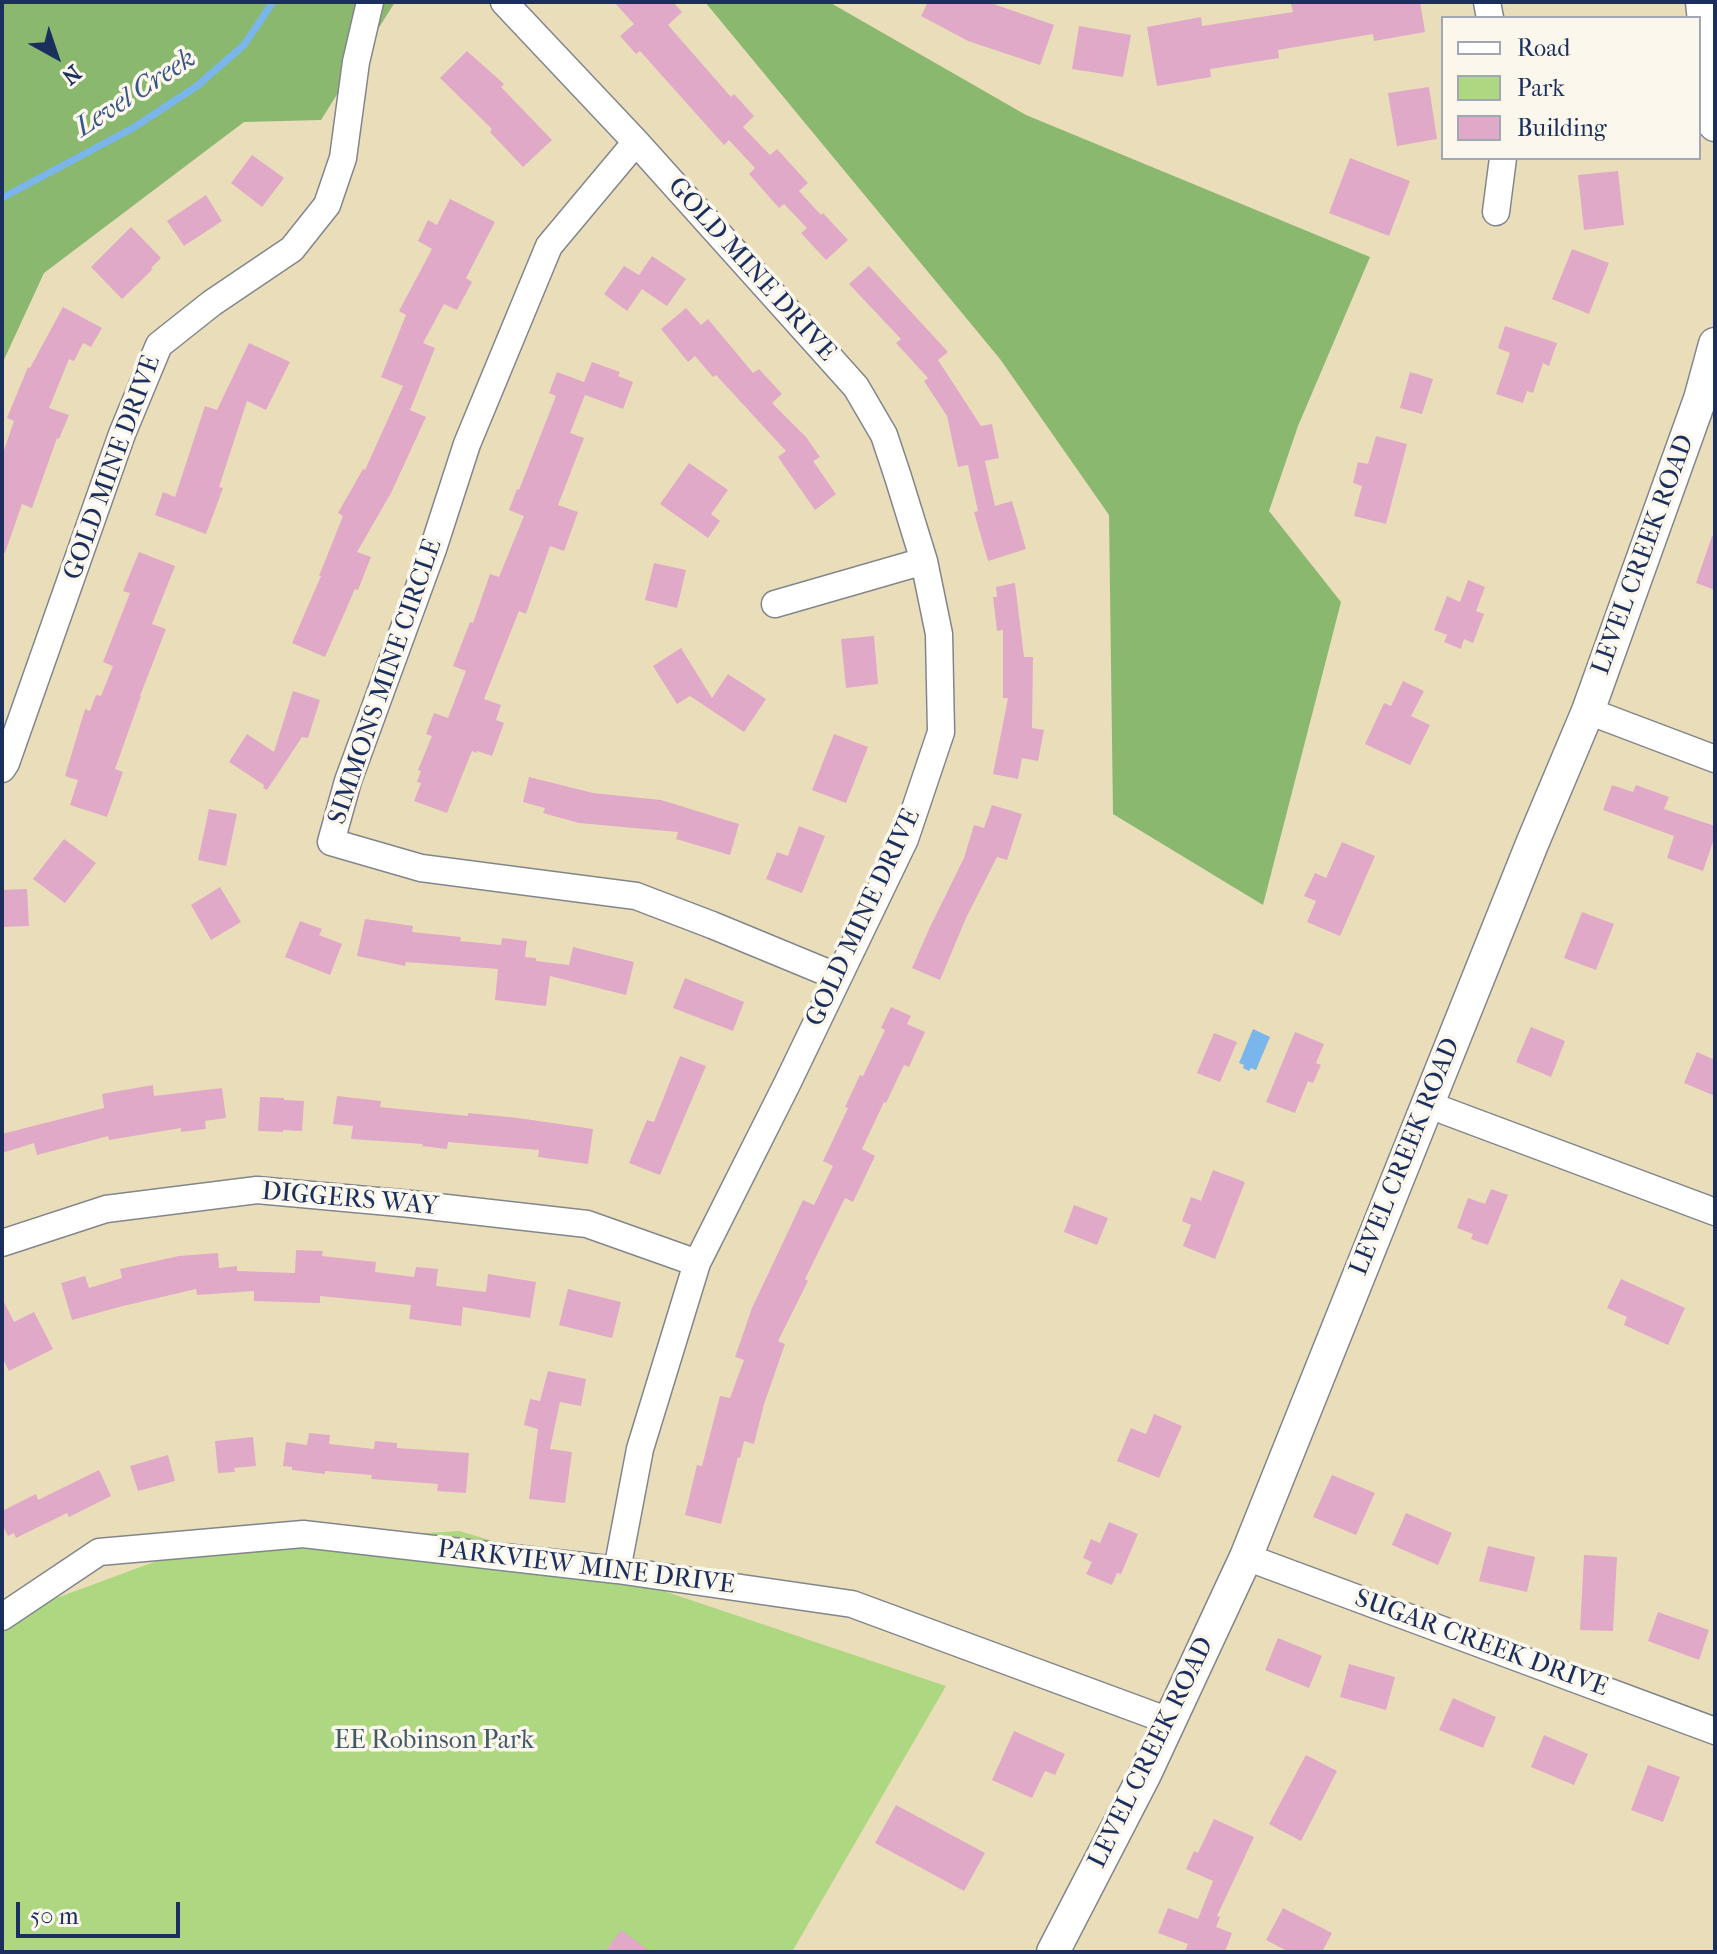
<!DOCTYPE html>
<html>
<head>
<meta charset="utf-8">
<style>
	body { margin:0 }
	#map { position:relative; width:1717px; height:1954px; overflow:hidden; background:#eadeba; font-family:"IM FELL French Canon",serif }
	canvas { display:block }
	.frame { position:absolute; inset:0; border:4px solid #1b2f5e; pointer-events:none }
	.legend { position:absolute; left:1441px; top:16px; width:260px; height:144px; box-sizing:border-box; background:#fbf7ec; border:2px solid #a1a7b3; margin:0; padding:10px 14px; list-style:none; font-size:24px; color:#1b2f5e }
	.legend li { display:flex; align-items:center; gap:16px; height:40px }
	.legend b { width:40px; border:2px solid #a1a7b3 }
	.north { position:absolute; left:16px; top:16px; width:80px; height:80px; -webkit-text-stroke:6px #fbf7ec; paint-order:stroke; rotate:140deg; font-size:22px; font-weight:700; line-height:32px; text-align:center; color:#1b2f5e }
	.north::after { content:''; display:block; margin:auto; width:28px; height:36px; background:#1b2f5e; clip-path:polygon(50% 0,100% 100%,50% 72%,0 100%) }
	.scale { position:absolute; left:16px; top:1902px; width:164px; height:36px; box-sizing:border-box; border:4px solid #1b2f5e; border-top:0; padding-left:10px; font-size:24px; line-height:28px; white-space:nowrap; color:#1b2f5e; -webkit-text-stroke:6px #fbf7ec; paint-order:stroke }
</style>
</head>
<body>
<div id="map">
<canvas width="1717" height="1954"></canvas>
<div class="frame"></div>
<ul class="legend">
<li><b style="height:10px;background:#fff"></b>Road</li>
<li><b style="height:22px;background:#aed781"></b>Park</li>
<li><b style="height:22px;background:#e0a9c8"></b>Building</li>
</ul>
<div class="north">N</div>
<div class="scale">50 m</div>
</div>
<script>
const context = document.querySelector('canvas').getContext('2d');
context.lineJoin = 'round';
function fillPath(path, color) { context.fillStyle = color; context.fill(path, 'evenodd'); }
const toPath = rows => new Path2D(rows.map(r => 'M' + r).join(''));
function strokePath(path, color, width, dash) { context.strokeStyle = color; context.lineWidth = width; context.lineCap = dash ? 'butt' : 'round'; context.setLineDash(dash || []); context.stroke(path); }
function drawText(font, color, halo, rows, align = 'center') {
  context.font = font + ' "IM FELL French Canon",serif'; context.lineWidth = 7; context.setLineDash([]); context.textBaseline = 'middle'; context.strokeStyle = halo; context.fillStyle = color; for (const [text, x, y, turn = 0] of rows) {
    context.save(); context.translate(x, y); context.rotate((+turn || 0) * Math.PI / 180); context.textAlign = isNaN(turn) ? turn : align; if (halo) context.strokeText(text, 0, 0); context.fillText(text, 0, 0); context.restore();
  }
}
fillPath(toPath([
	[459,1531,658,1589,946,1686,792,1952,2,1952,2,1618,192,1548]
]), '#aed781');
fillPath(toPath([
	[2,2,395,2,321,120,244,122,44,273,2,364],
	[705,2,829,2,1026,115,1370,257,1298,426,1269,511,1341,602,1263,905,1113,814,1109,515,1000,359]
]), '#8ab86f');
fillPath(toPath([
	[1253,1029,1270,1037,1256,1070,1251,1068,1249,1071,1243,1068,1244,1065,1239,1063]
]), '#7ab5eb');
strokePath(toPath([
	[2,198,133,128,197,86,244,45,273,2]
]), '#7ab5eb', 7);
fillPath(toPath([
	[614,2,673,2,682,12,668,25,731,97,734,94,754,116,743,127,770,155,777,149,808,183,799,191,821,215,823,213,848,240,826,260,801,233,807,228,784,204,779,208,749,174,755,168,729,140,724,145,640,51,636,54,620,36,634,24],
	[928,2,988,2,1054,25,1040,65,968,41,921,16],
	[1302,2,1420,2,1425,32,1374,41,1373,34,1278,50,1279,58,1210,69,1211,77,1157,86,1147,27,1201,17,1202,26,1293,12,1291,4],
	[1079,26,1131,35,1123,77,1072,69],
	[467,51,504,84,501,87,552,140,523,167,490,132,492,129,440,78],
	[1429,87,1437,139,1397,146,1388,93],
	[252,155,284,178,262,207,231,183],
	[1350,158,1410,181,1389,236,1329,213],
	[1618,171,1624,225,1584,230,1578,175],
	[206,195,222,221,184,246,167,221],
	[450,199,495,222,466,278,472,282,457,310,444,304,423,343,435,348,410,410,426,417,391,493,357,552,371,557,358,590,355,589,325,657,292,643,321,576,319,576,343,516,338,513,363,469,365,470,403,386,381,377,406,315,399,311,432,249,418,241,428,220,437,225],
	[131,227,161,258,151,268,153,269,122,299,91,267],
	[1572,249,1609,263,1589,314,1552,299],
	[652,256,686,279,667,306,642,289,627,311,604,294,624,266,639,275],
	[869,266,948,352,938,360,981,426,992,424,999,458,985,461,995,506,1012,501,1026,549,988,561,974,512,978,511,968,465,958,467,947,416,924,381,928,378,896,343,901,339,849,284],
	[63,307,102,328,91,347,83,343,74,361,69,359,49,408,69,415,59,439,57,438,32,508,22,504,5,553,2,553,2,456,14,421,7,418,28,367,30,368],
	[686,308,701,325,708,319,753,373,759,369,782,394,772,403,806,437,820,457,813,461,836,494,815,510,778,457,786,451,716,375,713,377,695,356,688,362,661,329],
	[1505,326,1557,343,1549,366,1543,363,1533,393,1527,391,1523,403,1496,394,1510,353,1498,348],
	[249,343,290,362,266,410,247,401,219,487,223,488,206,534,155,515,163,492,175,497,205,406,217,410],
	[592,362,620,372,618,376,633,382,623,409,585,395,570,433,584,438,558,505,578,512,564,551,550,546,526,614,519,611,484,699,501,705,496,720,504,723,492,756,477,751,476,753,472,751,447,813,414,801,421,783,417,782,421,771,418,770,432,736,426,734,434,713,448,718,466,671,453,666,470,622,473,623,490,574,499,577,524,516,509,510,517,489,519,490,556,396,549,393,557,372,584,382],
	[1410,372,1433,379,1422,414,1400,408],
	[1376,436,1407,444,1386,524,1354,516,1362,486,1353,483,1358,462,1368,464],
	[689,463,728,490,711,514,720,521,708,538,660,504],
	[1712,536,1715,537,1715,590,1696,583],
	[139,552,175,566,152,624,166,629,140,696,141,696,115,769,123,772,107,817,70,805,78,780,65,776,85,709,90,711,96,695,101,696,113,666,103,662,130,593,123,591],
	[654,563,686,570,677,608,645,600],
	[1468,580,1485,587,1476,611,1484,614,1473,643,1464,639,1461,649,1444,642,1447,635,1434,630,1447,596,1460,602],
	[1015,583,1024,657,1033,657,1032,728,1044,730,1038,761,1022,758,1018,779,993,774,1008,698,1003,698,1003,630,997,631,993,597,997,597,996,587],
	[874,636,878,684,846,688,841,639],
	[681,648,712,698,728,674,766,699,744,732,690,696,677,704,653,666],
	[1403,681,1424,691,1411,716,1430,725,1410,765,1365,744,1384,703,1391,706],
	[293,691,320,700,308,738,302,737,267,790,263,788,264,785,229,762,247,734,274,752],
	[834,734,868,747,846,803,812,790],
	[529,777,593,793,661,800,739,824,730,855,676,839,678,832,579,823,543,813,545,808,523,802],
	[1612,785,1633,792,1636,785,1669,797,1664,809,1715,826,1715,836,1703,871,1667,858,1674,836,1603,810],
	[992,805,1022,814,1007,860,997,857,966,918,940,980,912,968,930,927,964,858,974,825,984,828],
	[209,809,237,814,226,866,198,860],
	[799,826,825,836,802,893,766,879,777,852,788,856],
	[64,839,96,863,65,903,33,879],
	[1342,842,1375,856,1340,936,1307,922,1316,901,1304,896,1315,873,1326,878],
	[220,887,241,922,211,940,191,905],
	[27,889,29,926,2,927,2,890],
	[1582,912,1614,924,1596,970,1564,958],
	[365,919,413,926,412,932,461,937,460,941,501,945,502,938,527,941,525,957,536,958,536,961,569,965,573,947,634,962,626,995,550,976,546,1006,495,1000,498,969,406,962,405,966,357,956],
	[300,921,322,929,319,935,342,944,330,975,285,957],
	[685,978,744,1002,733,1031,673,1008],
	[891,1007,911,1016,907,1024,925,1032,909,1067,904,1065,886,1103,884,1102,862,1149,875,1156,853,1202,845,1198,805,1279,808,1281,778,1341,785,1344,764,1404,754,1444,744,1441,740,1458,738,1457,721,1524,685,1515,697,1465,702,1466,720,1396,730,1398,744,1360,735,1357,752,1308,803,1200,814,1205,833,1166,823,1161,848,1108,845,1107,860,1075,863,1076,885,1030,881,1028],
	[1531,1027,1565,1041,1551,1077,1516,1062],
	[1295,1032,1324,1044,1316,1063,1321,1065,1313,1083,1308,1081,1295,1113,1266,1102],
	[1214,1033,1237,1042,1220,1082,1197,1073],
	[1697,1052,1715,1060,1715,1096,1684,1083],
	[680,1056,706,1066,660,1175,629,1163,647,1120,654,1122],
	[153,1085,154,1096,222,1088,226,1118,205,1121,206,1129,181,1132,181,1128,109,1140,108,1136,37,1155,34,1143,2,1153,2,1134,104,1108,102,1094],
	[337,1096,381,1101,380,1107,468,1116,468,1113,518,1118,593,1129,588,1164,538,1157,539,1150,448,1142,447,1149,422,1146,423,1144,351,1139,353,1126,333,1124],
	[260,1097,284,1098,284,1100,304,1101,302,1131,283,1130,283,1132,258,1131],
	[1213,1170,1245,1182,1215,1259,1183,1246,1191,1225,1182,1221,1191,1197,1201,1201],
	[1491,1189,1508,1195,1488,1245,1471,1239,1473,1234,1457,1228,1468,1198,1485,1204],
	[1074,1205,1108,1218,1097,1245,1064,1232],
	[296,1250,323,1251,322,1256,376,1262,375,1272,414,1277,416,1267,438,1269,436,1286,486,1292,488,1274,536,1282,530,1318,463,1307,461,1326,409,1319,411,1305,320,1296,320,1303,254,1301,254,1291,197,1295,196,1289,119,1307,72,1320,61,1283,85,1276,89,1288,122,1278,120,1269,179,1256,218,1253,219,1268,237,1266,237,1271,295,1273],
	[1621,1279,1685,1308,1668,1345,1624,1325,1627,1317,1607,1308],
	[568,1289,621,1302,612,1338,559,1325],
	[2,1298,14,1322,34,1312,53,1349,9,1371,2,1357],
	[548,1371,586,1379,581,1406,560,1402,550,1449,572,1452,565,1503,529,1499,538,1429,524,1425,530,1399,540,1401],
	[1154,1414,1182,1426,1159,1478,1117,1461,1131,1428,1146,1434],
	[309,1433,330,1435,329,1444,374,1449,375,1441,397,1443,397,1448,469,1453,466,1493,437,1491,438,1484,371,1479,372,1475,325,1471,325,1474,292,1470,292,1467,283,1466,286,1442,307,1445],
	[253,1437,256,1466,234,1468,235,1472,218,1473,215,1441],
	[168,1455,175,1481,138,1491,130,1466],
	[99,1470,111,1496,69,1517,67,1513,16,1538,14,1533,8,1536,2,1524,2,1511,36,1494,38,1500],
	[1332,1475,1375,1493,1356,1535,1313,1517],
	[1406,1513,1452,1533,1438,1565,1392,1545],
	[1109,1522,1138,1534,1121,1574,1117,1573,1112,1585,1086,1574,1092,1562,1083,1558,1091,1539,1100,1543],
	[1488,1546,1535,1557,1527,1592,1479,1581],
	[1584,1555,1617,1557,1613,1631,1580,1630],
	[1658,1612,1709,1630,1699,1660,1648,1641],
	[1278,1638,1322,1656,1309,1688,1265,1670],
	[1349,1664,1395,1677,1386,1710,1340,1697],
	[1453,1698,1496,1717,1483,1748,1439,1730],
	[1014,1731,1065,1754,1055,1775,1045,1771,1032,1798,992,1780],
	[1544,1735,1588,1754,1574,1785,1531,1767],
	[1306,1755,1337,1771,1301,1841,1269,1824],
	[1648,1765,1680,1777,1663,1822,1631,1810],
	[896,1805,985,1853,964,1891,875,1843],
	[1214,1819,1254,1837,1217,1916,1220,1917,1216,1927,1232,1933,1225,1952,1207,1952,1202,1950,1201,1952,1187,1952,1185,1951,1188,1944,1158,1933,1168,1908,1198,1919,1213,1881,1186,1869,1194,1851,1198,1853],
	[1283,1908,1332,1933,1322,1952,1289,1952,1266,1940],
	[621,1930,651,1952,605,1952]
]), '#e0a9c8');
const minor = toPath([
	[504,2,636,142,856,387,884,435,898,477,924,561,939,634,941,732,905,839,787,1084,697,1263,640,1449,617,1570],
	[1487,2,1490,18],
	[636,142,549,246,467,444,433,549,348,781,331,842,421,868,636,896,712,925,838,977],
	[1496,212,1503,158],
	[775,604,924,561],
	[1588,711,1715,759],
	[2,769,6,763,122,434,159,345,212,303,292,249,327,205,343,158,356,62,370,2],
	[1428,1103,1445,1111,1715,1212],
	[2,1243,106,1209,257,1190,411,1204,587,1224,697,1263],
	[1246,1557,1715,1731],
	[2,1617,99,1552,303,1534,617,1570,852,1604,1169,1721]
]);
const tertiary = toPath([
	[1702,2,1715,125],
	[1053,1952,1144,1776,1246,1557,1532,844,1588,711,1700,399,1715,344]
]);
strokePath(minor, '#82868c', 29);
strokePath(tertiary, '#82868c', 35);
strokePath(minor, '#fff', 26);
strokePath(tertiary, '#fff', 32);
drawText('26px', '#1b2f5e', '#fbf7ec', [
	["GOLD MINE DRIVE",751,270,48],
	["GOLD MINE DRIVE",113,468,-70],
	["LEVEL CREEK ROAD",1644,555,-70],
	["SIMMONS MINE CIRCLE",386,682,-71],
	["GOLD MINE DRIVE",864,918,-65],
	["LEVEL CREEK ROAD",1406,1157,-68],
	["DIGGERS WAY",350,1200,5],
	["PARKVIEW MINE DRIVE",586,1568,7],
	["SUGAR CREEK DRIVE",1481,1644,20],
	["LEVEL CREEK ROAD",1152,1753,-64]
]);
drawText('26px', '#405967', '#fbf7ec', [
	["EE Robinson Park",434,1742]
]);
drawText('italic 28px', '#385788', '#fbf7ec', [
	["Level Creek",136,94,-33]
]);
</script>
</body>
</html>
